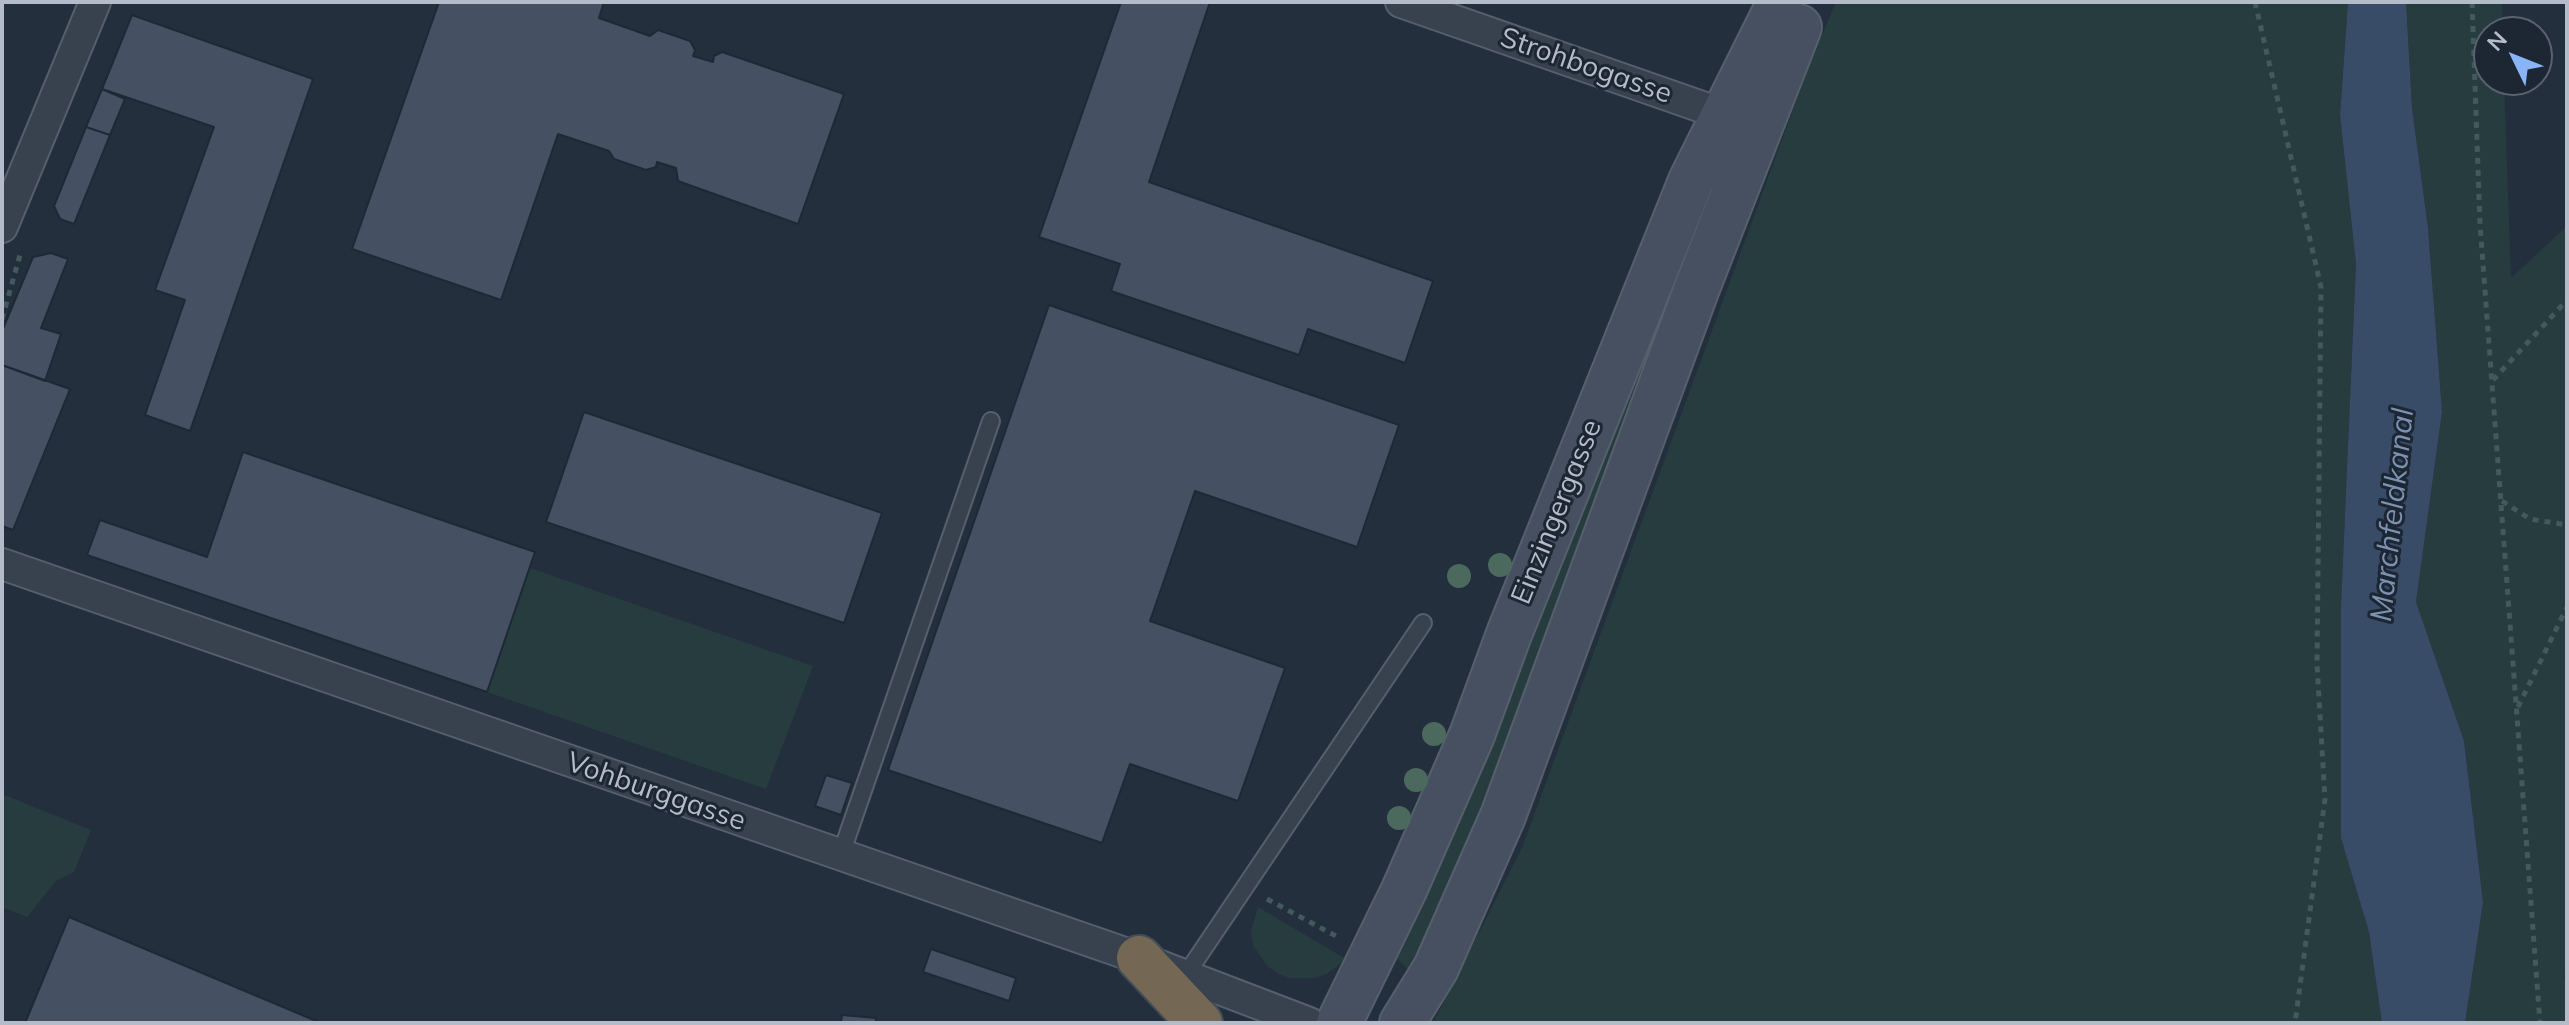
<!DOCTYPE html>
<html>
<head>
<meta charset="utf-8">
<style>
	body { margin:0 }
	#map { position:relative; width:2569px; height:1025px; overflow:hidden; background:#242f3e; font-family:Mulish,sans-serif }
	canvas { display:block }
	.frame { position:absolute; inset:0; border:4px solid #b4bcc9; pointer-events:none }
	.north { position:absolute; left:2473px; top:16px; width:80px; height:80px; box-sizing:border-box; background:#1d2633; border:2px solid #59626f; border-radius:50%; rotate:313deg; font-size:22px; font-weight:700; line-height:32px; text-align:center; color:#b4bcc9 }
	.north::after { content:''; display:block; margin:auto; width:28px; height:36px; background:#8ab4f8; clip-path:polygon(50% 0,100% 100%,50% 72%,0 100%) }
</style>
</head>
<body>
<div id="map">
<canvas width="2569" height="1025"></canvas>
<div class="frame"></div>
<div class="north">N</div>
</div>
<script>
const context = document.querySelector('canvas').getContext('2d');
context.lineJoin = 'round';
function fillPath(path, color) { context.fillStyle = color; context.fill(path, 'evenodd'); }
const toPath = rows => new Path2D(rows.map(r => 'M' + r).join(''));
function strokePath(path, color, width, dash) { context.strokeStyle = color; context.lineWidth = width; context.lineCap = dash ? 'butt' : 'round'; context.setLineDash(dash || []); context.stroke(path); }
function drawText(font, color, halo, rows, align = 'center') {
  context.font = font + ' Mulish,sans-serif'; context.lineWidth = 6; context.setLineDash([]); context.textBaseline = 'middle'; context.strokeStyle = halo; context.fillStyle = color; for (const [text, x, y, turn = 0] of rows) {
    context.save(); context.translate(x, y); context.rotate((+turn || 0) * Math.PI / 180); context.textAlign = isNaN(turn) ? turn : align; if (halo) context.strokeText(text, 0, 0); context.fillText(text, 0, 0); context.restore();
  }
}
fillPath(toPath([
	[1836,2,2348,2,2340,115,2356,264,2341,605,2341,838,2369,932,2382,1023,1433,1023,1522,848,1811,61],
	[2406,2,2502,2,2503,32,2489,32,2489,80,2504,80,2511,278,2567,226,2567,968,2564,978,2567,983,2567,1023,2465,1023,2483,902,2464,741,2416,602,2442,412,2428,228,2412,108],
	[1733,122,1658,365,1416,977,1393,955],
	[530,568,813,666,766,789,487,692],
	[2,794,91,830,74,872,56,881,27,917,2,907],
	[1258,907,1346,959,1327,974,1314,978,1289,978,1277,973,1267,966,1253,945,1251,931]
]), '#263c3f');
fillPath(toPath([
	[2348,2,2406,2,2412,108,2428,228,2442,412,2416,602,2464,741,2483,902,2465,1023,2382,1023,2369,932,2341,838,2341,605,2356,264,2340,115]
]), '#394c67');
const building = toPath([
	[439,2,604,2,599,18,650,36,658,30,690,41,695,50,693,56,713,62,714,56,722,52,844,94,798,224,678,181,676,168,657,162,656,167,646,170,614,159,609,151,558,134,501,300,352,249,439,2],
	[1121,2,1210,2,1149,182,1433,281,1405,363,1308,329,1299,355,1111,291,1120,264,1039,237,1121,2],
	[132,15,313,79,190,431,145,415,185,300,155,290,214,127,102,89,132,15],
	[102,89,125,99,110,135,86,127,102,89],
	[86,127,110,135,74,224,60,219,54,206,86,127],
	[51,253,68,259,41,328,61,334,45,381,2,365,2,331,33,257,51,253],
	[1049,305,1399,425,1357,547,1195,491,1150,621,1285,668,1238,801,1130,764,1102,843,888,770,1049,305],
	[2,365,70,389,13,530,2,526,2,365],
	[584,412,882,513,844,623,546,522,584,412],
	[243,452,535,552,487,692,87,555,100,520,207,557,243,452],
	[826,775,852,783,841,815,815,806,826,775],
	[69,917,321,1023,25,1023,69,917],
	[931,949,1016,978,1009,1001,923,972,931,949],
	[842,1015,876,1018,876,1023,841,1023,842,1015]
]);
fillPath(building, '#455162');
strokePath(building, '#1f2835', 2);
const service = toPath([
	[840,857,991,421],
	[1185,976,1423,623]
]);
const minor = toPath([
	[1401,2,1725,115],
	[2,227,95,2],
	[2,564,1139,958,1309,1023]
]);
const secondary = toPath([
	[1339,1023,1404,890,1472,735,1509,634,1691,181,1780,2],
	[1402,1023,1436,968,1503,816,1697,288,1799,27]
]);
const motorway = toPath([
	[1139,958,1200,1023]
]);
strokePath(service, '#565f6c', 20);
strokePath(minor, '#565f6c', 34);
strokePath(secondary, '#565f6c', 48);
strokePath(motorway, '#434c59', 48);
strokePath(toPath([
	[2255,2,2321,287,2317,664,2325,799,2295,1023],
	[2472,2,2480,224,2540,1023],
	[2,319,20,255],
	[2493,380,2567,300],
	[2502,501,2530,519,2567,525],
	[2518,707,2567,607],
	[1267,899,1336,936]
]), '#44595c', 5, [6, 6]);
strokePath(service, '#38414e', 16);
strokePath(minor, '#38414e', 30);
strokePath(secondary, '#465061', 44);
strokePath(motorway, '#746855', 44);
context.fillStyle = '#4b6a5d';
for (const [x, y] of [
	[1500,565],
	[1459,576],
	[1434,734],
	[1416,780],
	[1399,818]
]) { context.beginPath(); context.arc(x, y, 12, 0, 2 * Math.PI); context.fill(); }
drawText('28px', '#b4bcc9', '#1d2633', [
	["Strohbogasse",1586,66,19],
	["Einzingergasse",1557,512,-68],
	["Vohburggasse",656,792,19]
]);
drawText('italic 30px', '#7c92b1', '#1d2633', [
	["Marchfeldkanal",2393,515,-84]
]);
</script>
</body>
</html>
